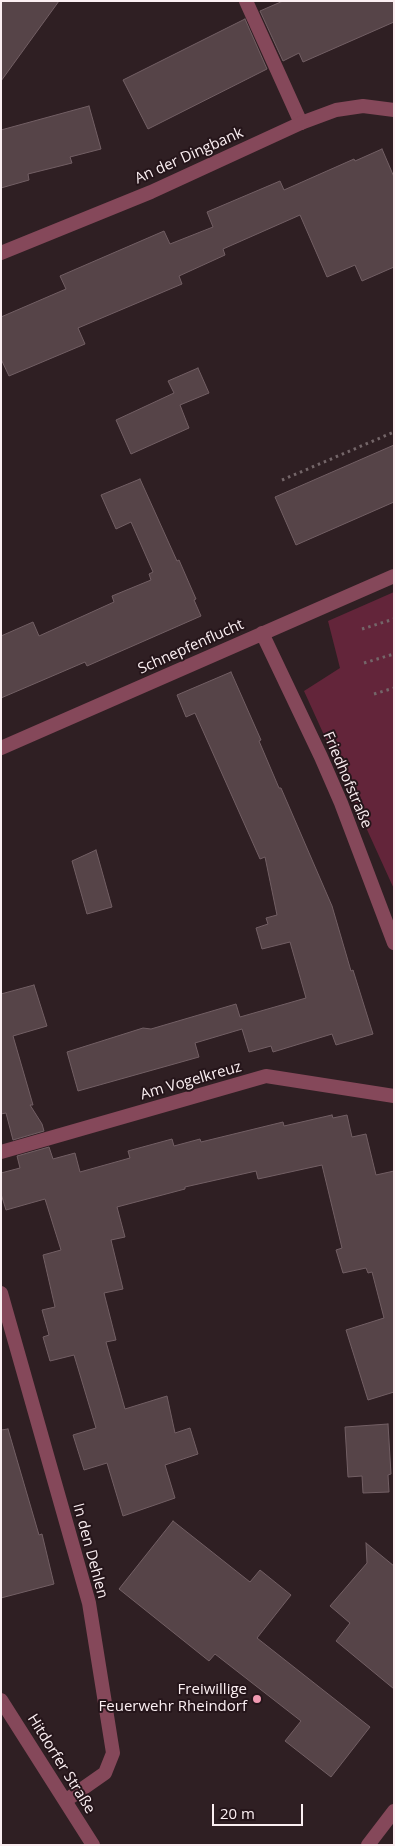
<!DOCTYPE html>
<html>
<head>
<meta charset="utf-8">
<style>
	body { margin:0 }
	#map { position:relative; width:395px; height:1846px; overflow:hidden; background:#2f1f23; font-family:"Open Sans",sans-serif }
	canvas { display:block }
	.frame { position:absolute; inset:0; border:2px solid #fbeff2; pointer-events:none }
	.scale { position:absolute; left:212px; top:1804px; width:91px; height:22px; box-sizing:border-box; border:2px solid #fbeff2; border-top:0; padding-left:6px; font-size:15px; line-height:18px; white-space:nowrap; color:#fbeff2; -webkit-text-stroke:4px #25151a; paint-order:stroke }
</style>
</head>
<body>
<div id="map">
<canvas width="395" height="1846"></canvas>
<div class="frame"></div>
<div class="scale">20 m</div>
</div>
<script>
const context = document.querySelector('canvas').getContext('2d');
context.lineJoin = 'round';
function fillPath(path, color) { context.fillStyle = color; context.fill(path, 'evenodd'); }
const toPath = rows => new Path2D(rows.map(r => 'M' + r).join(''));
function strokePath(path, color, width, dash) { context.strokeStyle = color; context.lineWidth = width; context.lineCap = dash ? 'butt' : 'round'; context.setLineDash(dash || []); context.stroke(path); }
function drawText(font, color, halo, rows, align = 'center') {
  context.font = font + ' "Open Sans",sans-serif'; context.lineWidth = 4; context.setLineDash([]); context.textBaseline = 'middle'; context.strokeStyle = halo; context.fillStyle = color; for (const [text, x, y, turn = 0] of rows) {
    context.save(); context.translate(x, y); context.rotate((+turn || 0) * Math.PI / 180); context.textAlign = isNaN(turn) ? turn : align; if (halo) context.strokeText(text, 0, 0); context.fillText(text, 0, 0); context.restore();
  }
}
fillPath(toPath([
	[394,592,394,889,304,691,340,668,328,621]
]), '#63253a');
const building = toPath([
	[1,1,59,1,1,81,1,1],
	[283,1,394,1,394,22,303,62,299,53,283,61,260,11,283,1],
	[245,19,267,69,148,129,123,80,245,19],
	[89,106,101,149,70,157,72,163,28,174,29,180,1,188,1,130,89,106],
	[382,149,394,177,394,267,362,281,355,265,327,277,300,215,223,249,225,255,179,276,182,284,78,328,85,344,9,376,1,359,1,317,66,289,60,276,164,231,170,244,213,227,207,212,280,181,284,190,354,159,355,161,382,149],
	[198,368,209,393,180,405,189,428,131,454,116,420,174,393,168,381,198,368],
	[394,445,394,502,296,545,275,497,394,445],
	[140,479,177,561,179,560,196,599,194,600,201,616,87,666,85,662,1,698,1,636,33,622,39,636,114,602,112,596,151,580,149,574,153,572,131,522,116,529,101,495,140,479],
	[231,672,261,740,259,741,279,788,281,788,332,906,351,971,353,970,373,1034,336,1045,332,1034,273,1052,271,1046,249,1052,242,1029,195,1043,199,1057,78,1091,67,1052,143,1028,151,1029,236,1004,240,1017,306,998,290,942,262,949,256,928,268,924,266,918,277,915,265,857,260,859,195,713,186,717,177,695,231,672],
	[96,850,112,907,87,914,72,861,96,850],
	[34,985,47,1026,13,1036,33,1105,30,1105,42,1124,44,1131,13,1140,6,1113,1,1114,1,994,34,985],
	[332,1115,333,1118,347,1115,352,1137,366,1134,376,1175,394,1171,394,1392,368,1400,346,1330,384,1318,372,1272,368,1273,366,1268,343,1273,336,1250,342,1248,322,1165,258,1179,256,1171,185,1187,185,1189,117,1207,125,1237,111,1240,123,1289,104,1293,116,1340,106,1342,125,1409,167,1396,175,1433,190,1428,198,1454,165,1465,175,1498,123,1516,107,1463,84,1470,73,1435,96,1428,74,1355,50,1361,43,1337,49,1335,42,1310,55,1307,43,1255,61,1250,45,1199,6,1210,1,1194,1,1173,20,1168,17,1156,49,1147,53,1159,75,1153,80,1172,130,1158,128,1151,172,1139,174,1146,200,1139,201,1142,283,1122,284,1126,332,1115],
	[388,1424,391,1474,388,1475,389,1492,363,1493,362,1476,348,1477,345,1427,388,1424],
	[8,1429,39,1535,42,1534,54,1584,1,1598,1,1430,8,1429],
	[173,1521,250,1582,260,1570,291,1595,257,1638,370,1727,331,1777,285,1741,301,1721,215,1654,209,1661,119,1589,173,1521],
	[366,1543,394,1566,394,1689,336,1641,350,1623,330,1606,367,1563,366,1543]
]);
fillPath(building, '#564448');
strokePath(building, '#725f64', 1);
strokePath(toPath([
	[282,480,394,432],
	[362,629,394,619],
	[364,663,394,654],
	[374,694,394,688]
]), '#746669', 3, [2.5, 4]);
strokePath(toPath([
	[246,1,301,123]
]), '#85485a', 14);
strokePath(toPath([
	[262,633,321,757,341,803,394,943],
	[1,748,394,576],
	[1,1152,266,1076,394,1096],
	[1,1293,89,1603,113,1753,105,1773,65,1801],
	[1,1700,93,1845],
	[368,1845,394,1811]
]), '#85485a', 14);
strokePath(toPath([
	[1,253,151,192,301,123,336,110,363,106,394,110]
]), '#85485a', 14);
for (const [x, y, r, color] of [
	[257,1699,5,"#f19ab2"]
]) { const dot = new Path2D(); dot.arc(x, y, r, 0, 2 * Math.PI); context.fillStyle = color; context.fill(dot); strokePath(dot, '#25151a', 2); }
drawText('15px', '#fbeff2', '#25151a', [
	["An der Dingbank",189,156,-24],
	["Schnepfenflucht",191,647,-24],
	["Friedhofstraße",347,780,67],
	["Am Vogelkreuz",191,1081,-16],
	["In den Dehlen",90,1551,75],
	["Hitdorfer Straße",61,1764,58]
]);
drawText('15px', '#fbeff2', '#25151a', [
	["Freiwillige",247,1690],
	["Feuerwehr Rheindorf",247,1707]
], 'right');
</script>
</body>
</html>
